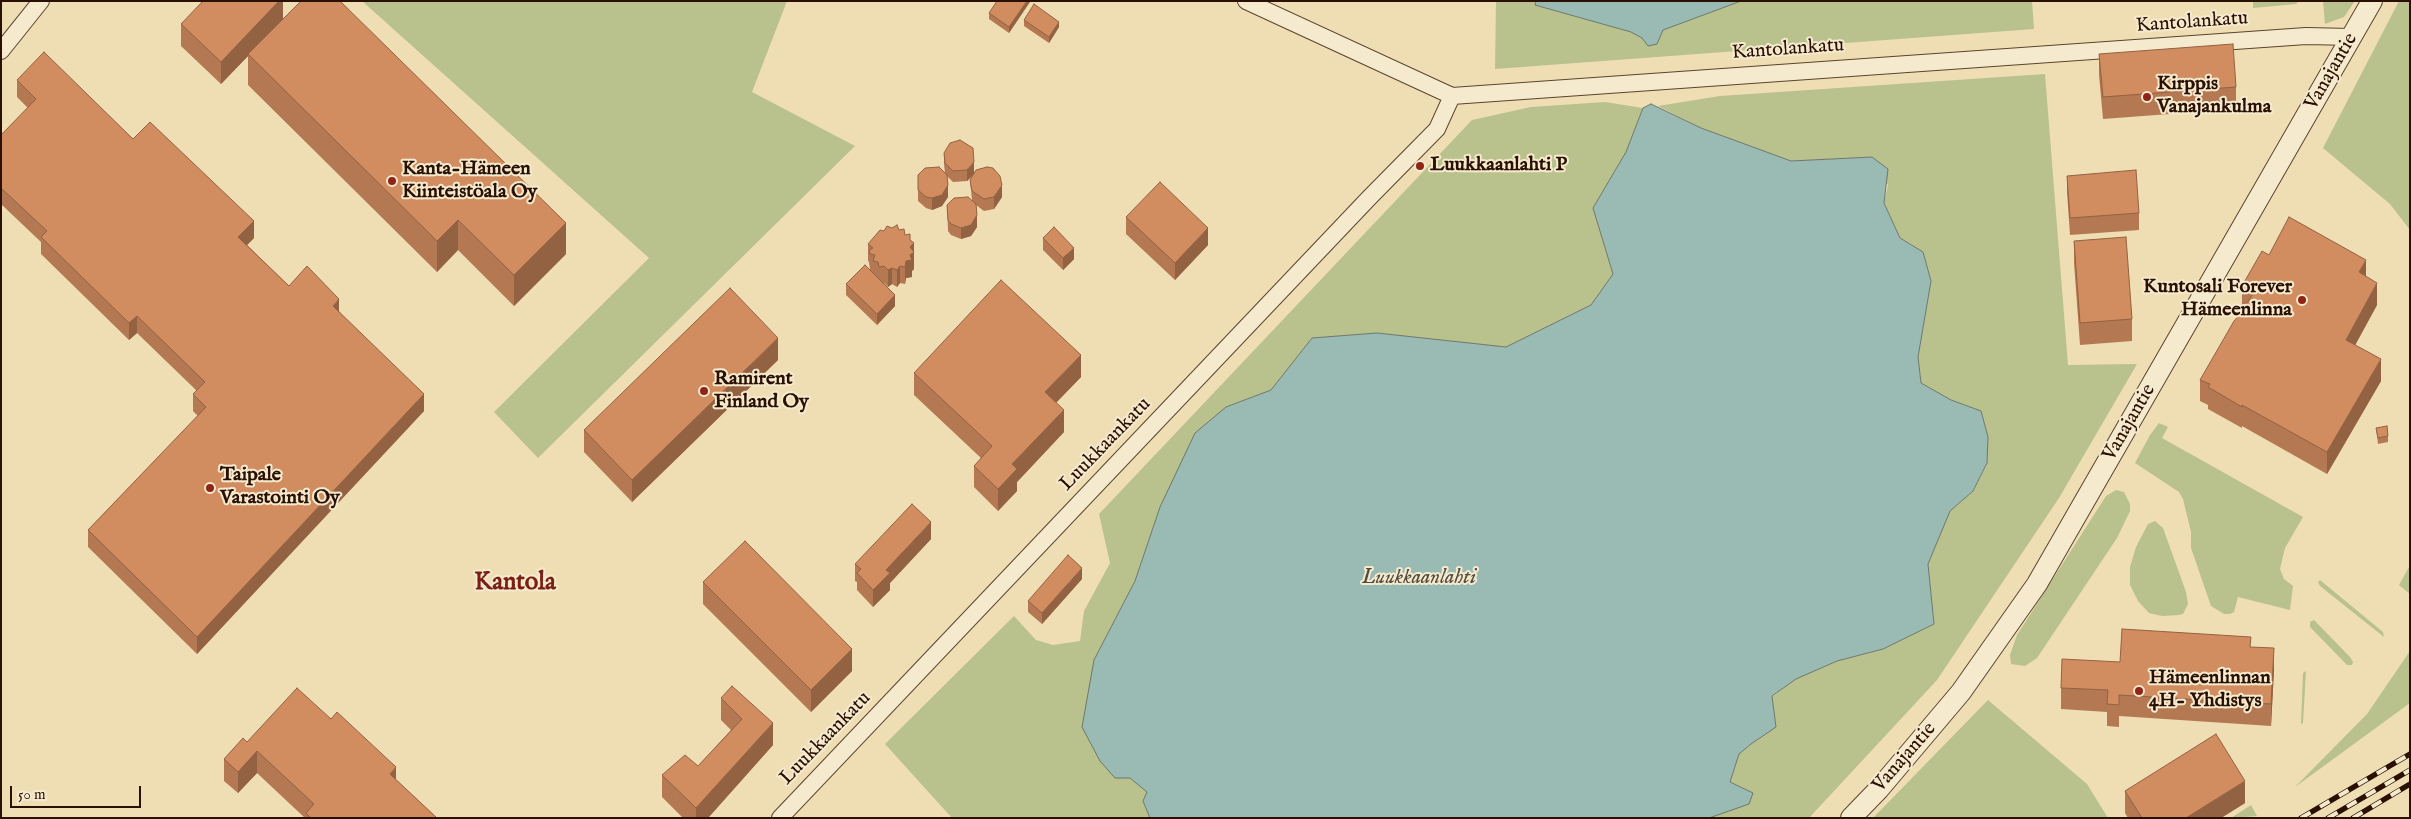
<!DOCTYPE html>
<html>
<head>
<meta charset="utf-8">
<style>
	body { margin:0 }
	#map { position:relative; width:2411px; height:819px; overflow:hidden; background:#efdeb4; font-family:"IM FELL English",serif }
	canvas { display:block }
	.frame { position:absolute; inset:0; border:2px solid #2a1003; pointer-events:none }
	.scale { position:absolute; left:10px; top:786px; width:131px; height:22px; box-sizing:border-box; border:2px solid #2a1003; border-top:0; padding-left:6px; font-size:15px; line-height:18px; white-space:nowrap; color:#2a1003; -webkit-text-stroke:4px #f5eace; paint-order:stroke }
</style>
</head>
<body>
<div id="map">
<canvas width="2411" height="819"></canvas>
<div class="frame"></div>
<div class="scale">50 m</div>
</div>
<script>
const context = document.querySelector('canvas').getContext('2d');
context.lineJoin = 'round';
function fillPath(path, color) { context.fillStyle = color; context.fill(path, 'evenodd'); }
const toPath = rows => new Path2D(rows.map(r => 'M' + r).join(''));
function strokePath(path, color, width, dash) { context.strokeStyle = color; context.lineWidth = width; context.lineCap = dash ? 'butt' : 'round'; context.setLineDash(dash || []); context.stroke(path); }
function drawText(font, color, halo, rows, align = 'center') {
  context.font = font + ' "IM FELL English",serif'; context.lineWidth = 4; context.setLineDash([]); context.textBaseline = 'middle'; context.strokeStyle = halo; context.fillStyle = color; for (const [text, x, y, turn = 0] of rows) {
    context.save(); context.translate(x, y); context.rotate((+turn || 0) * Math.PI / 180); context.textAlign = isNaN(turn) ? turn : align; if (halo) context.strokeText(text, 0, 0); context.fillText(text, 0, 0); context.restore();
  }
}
fillPath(toPath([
	[362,1,787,1,752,92,855,146,538,458,494,412,649,258],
	[1496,1,1536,1,1536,5,1631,32,1657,44,1663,30,1741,1,2032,1,2034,29,1495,69],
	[2253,1,2299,1,2296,4,2253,8],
	[2323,1,2355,1,2344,17,2325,24],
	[2399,1,2410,1,2410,230,2390,204,2323,148],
	[2045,74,2068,365,2137,364,2059,498,1937,680,1809,818,1709,818,1753,793,1730,782,1739,754,1751,744,1776,727,1772,697,1795,679,1837,661,1883,649,1934,624,1928,564,1950,511,1973,491,1987,464,1988,437,1981,411,1951,400,1921,383,1918,357,1931,281,1923,252,1900,238,1884,202,1888,185,1872,157,1791,161,1701,128,1658,106,1720,96],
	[1605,102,1643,108,1626,152,1593,208,1613,274,1591,305,1506,347,1377,333,1312,338,1271,390,1226,407,1160,507,1135,581,1094,660,1130,778,1148,792,1143,801,1150,818,952,818,885,744,1014,616,1036,640,1053,645,1080,641,1084,611,1110,563,1099,514,1472,120,1531,107],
	[2159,423,2168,427,2162,438,2303,517,2285,548,2280,569,2284,579,2293,586,2290,610,2238,597,2234,612,2230,614,2224,614,2211,606,2191,548,2191,532,2183,499,2179,492,2135,463,2150,435],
	[2116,490,2124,492,2130,504,2130,511,2117,538,2037,658,2025,666,2011,664,2010,655,2017,635,2106,496],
	[2155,521,2163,528,2186,592,2188,604,2183,614,2179,615,2162,616,2149,613,2138,601,2130,585,2130,567,2136,547,2148,524],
	[2409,567,2410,567,2410,594,2399,585],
	[2320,580,2383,632,2384,637,2320,586,2318,582],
	[2314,620,2350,657,2353,662,2352,665,2347,665,2310,627,2310,622],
	[2410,651,2410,703,2295,787,2367,714],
	[2306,671,2303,723,2301,724,2303,673],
	[1988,700,2087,784,2108,818,1873,818],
	[2251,805,2257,816,2231,818]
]), '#b9c18d');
const water = toPath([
	[1536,1,1741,1,1663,30,1657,44,1648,46,1642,38,1631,32,1535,5,1536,1],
	[1651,104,1701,128,1791,161,1872,157,1888,169,1884,203,1900,238,1923,252,1931,281,1918,357,1921,383,1951,400,1981,411,1988,437,1987,463,1973,491,1950,511,1928,564,1934,624,1883,649,1837,661,1796,679,1772,696,1776,727,1751,744,1739,754,1730,782,1753,793,1749,804,1709,818,1150,818,1143,801,1147,792,1130,778,1115,778,1100,761,1082,727,1094,660,1135,581,1160,507,1195,433,1226,407,1271,390,1312,338,1377,333,1506,347,1591,305,1613,274,1593,208,1626,152,1643,108,1651,104]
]);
fillPath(water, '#9abbb3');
strokePath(water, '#6d776d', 1);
const minor = toPath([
	[1246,1,1452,96,2306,36,2352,37],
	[1,51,41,1],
	[780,818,1369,198,1437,129,1452,96]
]);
const tertiary = toPath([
	[1851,818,1879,789,1961,692,2037,584,2372,1]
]);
strokePath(minor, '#5b442f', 18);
strokePath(tertiary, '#5b442f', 22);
strokePath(minor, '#f5eace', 16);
strokePath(tertiary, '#f5eace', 20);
const rail = toPath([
	[2301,818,2410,754],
	[2328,818,2410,770],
	[2353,818,2410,784]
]);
strokePath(rail, '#2a1003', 5.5);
strokePath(rail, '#f5eace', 4, [11]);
fillPath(toPath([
	[283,1,283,19,566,254,514,306,458,250,437,272,248,85,248,56,221,84,181,46,181,24],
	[1030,1,1009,33,989,19,989,13],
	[1024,20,1059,27,1049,43,1024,26],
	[2099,54,2236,87,2236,109,2103,119,2099,75],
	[17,80,133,139,254,238,247,245,289,286,339,311,424,411,197,654,88,547,88,530,198,416,193,411,193,394,197,391,137,333,129,340,41,254,41,242,1,204,1,135,28,108,17,97],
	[944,153,974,174,1002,197,994,209,984,211,976,205,977,227,971,236,961,239,951,235,948,231,947,205,972,200,970,180,974,174,967,181,953,182,947,176,948,197,942,206,932,210,926,208,918,201,918,175,945,173,944,164],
	[2067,176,2139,213,2139,230,2070,235,2067,192],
	[1126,217,1208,245,1175,280,1126,234],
	[892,228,899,230,914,243,914,269,912,271,912,277,906,278,905,284,900,283,897,287,892,284,888,287,884,283,883,283,895,306,877,325,846,295,846,284,870,270,869,262,868,261,868,244,884,231],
	[1043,238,1074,259,1063,270,1043,250],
	[2074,241,2132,319,2132,341,2080,345,2074,263],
	[2366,276,2377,305,2355,345,2381,381,2327,474,2242,426,2242,428,2208,409,2208,405,2200,401,2200,380,2244,309,2242,308,2242,286],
	[778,360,632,502,584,452,584,430],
	[914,373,1081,377,1056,403,1064,432,1017,482,1017,491,998,511,974,487,974,466,981,458,914,395],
	[2376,428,2388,436,2388,442,2378,444],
	[931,539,890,583,890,590,873,607,857,590,857,582,855,581,855,564],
	[1082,579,1042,624,1028,612,1028,601],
	[703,582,852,671,811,712,703,604],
	[2251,647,2274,670,2271,726,2119,716,2119,727,2107,726,2107,712,2061,709,2061,688,2120,662],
	[721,698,773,745,708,818,683,818,662,797,662,775,698,766,731,730,721,720],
	[247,742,396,780,437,818,305,818,257,773,238,793,224,781,224,759],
	[2125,791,2245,803,2221,818,2128,818,2125,813]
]), '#b47852');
fillPath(toPath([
	[279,1,283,1,283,19,248,54,248,56,221,84,221,62],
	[1027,1,1030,1,1030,2,1009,33,1009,27],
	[1059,22,1059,27,1049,43,1049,37],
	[974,162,974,174,967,181,967,170],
	[948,185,948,197,942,206,932,210,932,198],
	[1002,185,1002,197,994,209,994,197],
	[977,215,977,227,971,236,961,239,961,228],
	[458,220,458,250,437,272,437,241],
	[254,221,254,238,238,254,238,237],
	[566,223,566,254,514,306,514,275],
	[1208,228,1208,245,1175,280,1175,263],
	[910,234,910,247,914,243,914,269,912,271,912,277,906,278,905,284,905,267],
	[1074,248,1074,259,1063,270,1063,258],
	[2366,260,2366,282,2359,272],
	[900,266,900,283,897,287,897,270],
	[892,268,892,284,888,287,888,270],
	[2377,283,2377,305,2346,362,2346,340],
	[895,295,895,306,877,325,877,314],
	[339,299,339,316,333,306],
	[137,316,137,333,129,340,129,323],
	[778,338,778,360,632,502,632,480],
	[1081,355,1081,377,1045,414,1045,392],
	[2381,359,2381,381,2327,474,2327,452],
	[424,394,424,411,197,654,197,637],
	[1064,410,1064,432,1017,482,1017,491,998,511,998,489,1012,464],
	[931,522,931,539,890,583,890,590,873,607,873,590,886,570],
	[1082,568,1082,579,1042,624,1042,613],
	[2274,648,2274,670,2271,726,2271,704],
	[852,649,852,671,811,712,811,690],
	[773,723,773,745,708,818,696,818,696,808],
	[257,751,257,773,238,793,238,772],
	[396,767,396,789,390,774],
	[2245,781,2245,803,2221,818,2186,818]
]), '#926242');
const building = toPath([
	[203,1,279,1,221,62,181,24,203,1],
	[301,1,340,1,566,223,514,275,458,220,437,241,248,54,301,1],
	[997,1,1027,1,1009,27,989,13,997,1],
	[1034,4,1059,22,1049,37,1024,20,1034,4],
	[2233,44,2236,87,2103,97,2099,54,2233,44],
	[44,52,133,139,150,122,254,221,238,237,289,286,307,266,339,299,333,306,424,394,197,637,88,530,206,407,193,394,205,382,137,316,129,323,41,237,47,231,1,188,1,135,36,99,17,80,44,52],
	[960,140,973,148,974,162,967,170,953,171,945,163,944,153,950,143,960,140],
	[939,167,947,175,948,185,942,195,932,198,926,197,918,190,918,175,925,168,939,167],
	[987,167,993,168,1000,176,1002,185,994,197,984,199,972,191,970,180,976,170,987,167],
	[2136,170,2139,213,2070,218,2067,176,2136,170],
	[1160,182,1208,228,1175,263,1126,217,1160,182],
	[968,197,976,204,977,215,971,225,961,228,951,224,948,220,947,205,954,198,968,197],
	[2289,217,2366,260,2359,272,2377,283,2346,340,2381,359,2327,452,2242,405,2242,407,2208,387,2210,384,2200,380,2234,321,2242,312,2254,292,2242,286,2262,251,2269,255,2289,217],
	[897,225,899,230,904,229,905,235,910,234,910,240,914,243,910,247,914,252,910,255,912,260,906,261,905,267,900,266,897,270,892,268,888,270,884,266,879,267,878,262,873,261,875,255,870,254,869,250,873,248,868,244,880,230,884,231,887,226,892,228,897,225],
	[1054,227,1074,248,1063,258,1043,238,1054,227],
	[2126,237,2132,319,2080,323,2074,241,2126,237],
	[865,265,895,295,877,314,846,284,865,265],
	[1001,280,1081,355,1045,392,1064,410,1012,464,1017,469,998,489,974,466,992,446,914,373,1001,280],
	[730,288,778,338,632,480,584,430,730,288],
	[2387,426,2388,436,2378,438,2376,428,2387,426],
	[912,504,931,522,886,570,890,573,873,590,857,573,861,569,855,564,912,504],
	[745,541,852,649,811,690,703,582,745,541],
	[1068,555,1082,568,1042,613,1028,601,1068,555],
	[2122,629,2251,637,2250,647,2274,648,2271,704,2119,695,2119,705,2107,704,2108,690,2061,688,2062,659,2120,662,2122,629],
	[732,686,773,723,696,808,662,775,685,755,698,766,742,719,721,698,732,686],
	[297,688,331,719,337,712,396,767,390,774,437,818,311,818,306,813,314,804,257,751,238,772,224,759,243,738,247,742,297,688],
	[2216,734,2245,781,2186,818,2142,818,2125,791,2216,734]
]);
fillPath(building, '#d18c5f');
strokePath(building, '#926242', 1);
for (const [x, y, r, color] of [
	[2147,97,5,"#8f2418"],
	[1420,166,5,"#8f2418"],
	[392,181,5,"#8f2418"],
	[2302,300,5,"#8f2418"],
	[704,391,5,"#8f2418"],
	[210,488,5,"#8f2418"],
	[2139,691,5,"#8f2418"]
]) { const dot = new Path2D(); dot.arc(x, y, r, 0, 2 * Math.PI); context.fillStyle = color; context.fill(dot); strokePath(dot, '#f5eace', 2); }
drawText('20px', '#2a1003', '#f5eace', [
	["Kantolankatu",2192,23,-4],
	["Kantolankatu",1788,50,-4],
	["Vanajantie",2332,72,-60],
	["Vanajantie",2130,423,-60],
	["Luukkaankatu",1106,445,-46],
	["Luukkaankatu",826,739,-46],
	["Vanajantie",1905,758,-49]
]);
drawText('bold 20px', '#2a1003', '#f5eace', [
	["Kirppis",2157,85],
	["Vanajankulma",2157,108],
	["Luukkaanlahti P",1430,166],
	["Kanta-Hämeen",402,170],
	["Kiinteistöala Oy",402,193],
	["Kuntosali Forever",2292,288,"right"],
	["Hämeenlinna",2292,311,"right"],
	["Ramirent",714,380],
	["Finland Oy",714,403],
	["Taipale",220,476],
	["Varastointi Oy",220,499],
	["Hämeenlinnan",2149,679],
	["4H- Yhdistys",2149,702]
], 'left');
drawText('italic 21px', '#514c41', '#f5eace', [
	["Luukkaanlahti",1419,579]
]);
drawText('bold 25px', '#7a1f14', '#f5eace', [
	["Kantola",515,584]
]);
</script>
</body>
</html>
